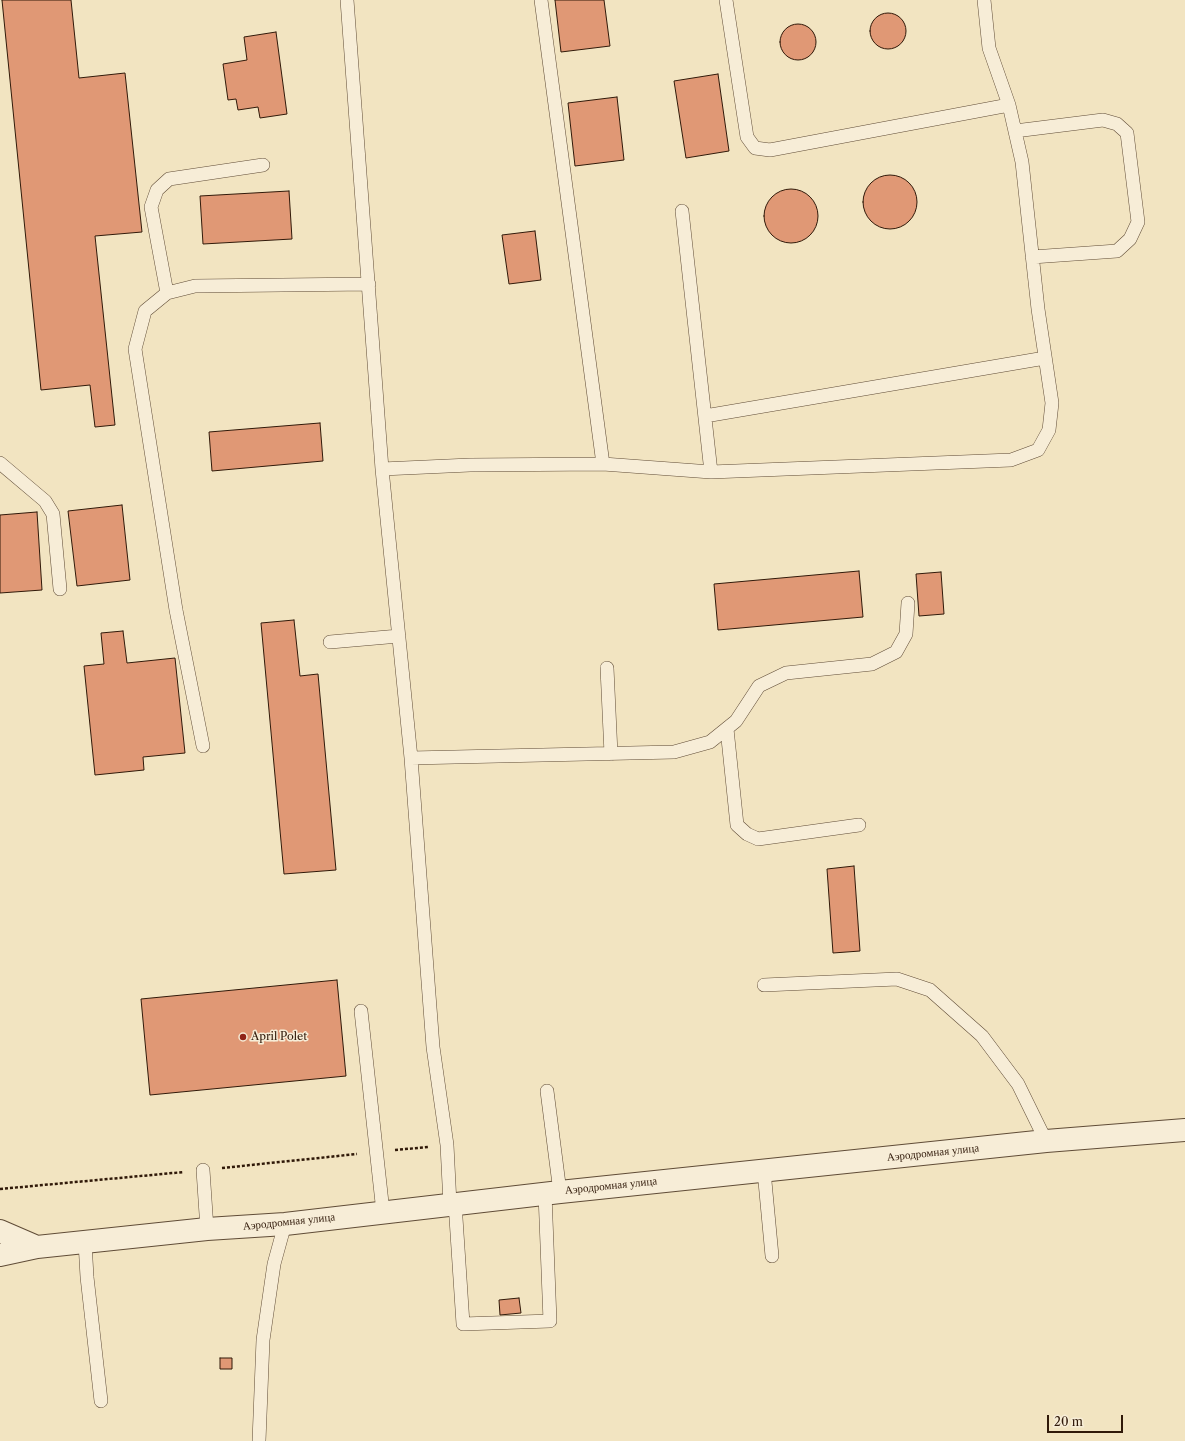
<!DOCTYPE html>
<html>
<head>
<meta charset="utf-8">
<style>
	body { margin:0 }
	#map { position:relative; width:1185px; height:1441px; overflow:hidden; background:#f2e4c1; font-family:"Libre Caslon Text",serif }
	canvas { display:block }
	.scale { position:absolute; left:1047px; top:1415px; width:76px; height:18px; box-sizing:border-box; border:2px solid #301909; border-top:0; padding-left:5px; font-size:12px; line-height:14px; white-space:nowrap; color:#301909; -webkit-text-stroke:3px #f7edd7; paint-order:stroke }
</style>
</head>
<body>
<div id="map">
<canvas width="1185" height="1441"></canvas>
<div class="scale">20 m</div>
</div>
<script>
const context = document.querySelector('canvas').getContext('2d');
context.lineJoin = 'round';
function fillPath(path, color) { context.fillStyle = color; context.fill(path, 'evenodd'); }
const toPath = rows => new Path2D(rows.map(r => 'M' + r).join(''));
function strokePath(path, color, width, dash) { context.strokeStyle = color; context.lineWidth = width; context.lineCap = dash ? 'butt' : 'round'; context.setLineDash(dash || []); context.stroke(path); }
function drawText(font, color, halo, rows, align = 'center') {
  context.font = font + ' "Libre Caslon Text",serif'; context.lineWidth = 3; context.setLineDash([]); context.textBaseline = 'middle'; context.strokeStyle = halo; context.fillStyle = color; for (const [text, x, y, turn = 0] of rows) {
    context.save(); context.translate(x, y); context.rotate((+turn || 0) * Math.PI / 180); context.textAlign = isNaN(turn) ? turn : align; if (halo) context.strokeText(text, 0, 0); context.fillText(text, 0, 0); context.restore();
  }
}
const building = toPath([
	[2,0,71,0,79,78,125,73,142,232,95,236,115,425,95,427,90,385,41,390,2,0],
	[555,0,604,0,610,46,561,52,555,0],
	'870 31a18 18 0 1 1 36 0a18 18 0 1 1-36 0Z',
	'780 42a18 18 0 1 1 36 0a18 18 0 1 1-36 0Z',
	[276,32,287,114,260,118,258,107,238,110,236,99,228,100,223,64,247,60,244,37,276,32],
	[718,74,729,151,686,158,674,81,718,74],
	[617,97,624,160,575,166,568,103,617,97],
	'863 202a27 27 0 1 1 54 0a27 27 0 1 1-54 0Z',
	'764 216a27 27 0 1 1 54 0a27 27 0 1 1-54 0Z',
	[289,191,292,239,203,244,200,196,289,191],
	[535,231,541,280,509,284,502,235,535,231],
	[320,423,323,461,212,471,209,432,320,423],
	[122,505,130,580,77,586,68,511,122,505],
	[37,512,42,590,0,593,0,515,37,512],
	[859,571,863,617,718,630,714,584,859,571],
	[941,572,944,614,919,616,916,574,941,572],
	[294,620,300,676,318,674,336,870,284,874,261,623,294,620],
	[123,631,127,663,175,658,185,753,143,757,144,770,95,775,84,666,104,664,101,633,123,631],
	[854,866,860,951,833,953,827,869,854,866],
	[337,980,346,1076,150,1095,141,999,337,980],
	[519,1298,521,1313,500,1315,499,1300,519,1298],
	[220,1358,232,1358,232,1369,220,1369,220,1358]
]);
fillPath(building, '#e09875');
strokePath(building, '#301909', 1);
const service = toPath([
	[347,0,382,469,411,758,433,1047,447,1145,450,1204],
	[541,0,603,464],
	[726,0,747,137,755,148,770,150,1009,105],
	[1015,131,1103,120,1117,124,1127,133,1138,222,1130,239,1117,251,1032,257],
	[682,211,711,472],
	[167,293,151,207,157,190,169,179,263,165],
	[705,416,1045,358],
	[0,463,45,501,53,514,60,589],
	[382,469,470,465,603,464,711,472,1011,460,1038,450,1049,430,1052,403,1038,309,1022,162,1009,105,989,48,984,0],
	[330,642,399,636],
	[607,668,611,754],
	[727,729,737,825,747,834,758,839,859,825],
	[203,746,176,610,135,349,145,311,167,293,195,286,369,284],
	[411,758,674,752,710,742,736,721,759,686,786,673,872,664,896,652,906,634,908,603],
	[764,985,897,979,930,990,982,1036,1018,1084,1046,1141],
	[361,1011,383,1212],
	[547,1091,560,1192],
	[203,1170,207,1229],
	[764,1171,772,1256],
	[455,1203,463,1324,550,1321,545,1194],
	[85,1242,87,1277,101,1401],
	[259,1441,263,1340,274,1264,285,1224]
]);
const tertiary = toPath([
	[0,1231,37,1247],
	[0,1255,37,1247,207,1229,285,1224,560,1192,1046,1141,1185,1130]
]);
strokePath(service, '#604c37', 14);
strokePath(tertiary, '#604c37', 24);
strokePath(toPath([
	[395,1150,428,1147],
	[222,1168,357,1154],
	[0,1189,184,1172]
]), '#301909', 2.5, [3, 2]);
strokePath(service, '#f7edd7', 13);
strokePath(tertiary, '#f7edd7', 22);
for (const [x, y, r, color] of [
	[243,1037,4,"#8f2418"]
]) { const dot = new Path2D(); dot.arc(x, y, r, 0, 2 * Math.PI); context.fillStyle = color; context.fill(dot); strokePath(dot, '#f7edd7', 1.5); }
drawText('11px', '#301909', '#f7edd7', [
	["April Polet",251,1037]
], 'left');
drawText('11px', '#301909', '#f7edd7', [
	["Аэродромная улица",933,1153,-6],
	["Аэродромная улица",611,1186,-6],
	["Аэродромная улица",289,1222,-6]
]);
</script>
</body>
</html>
